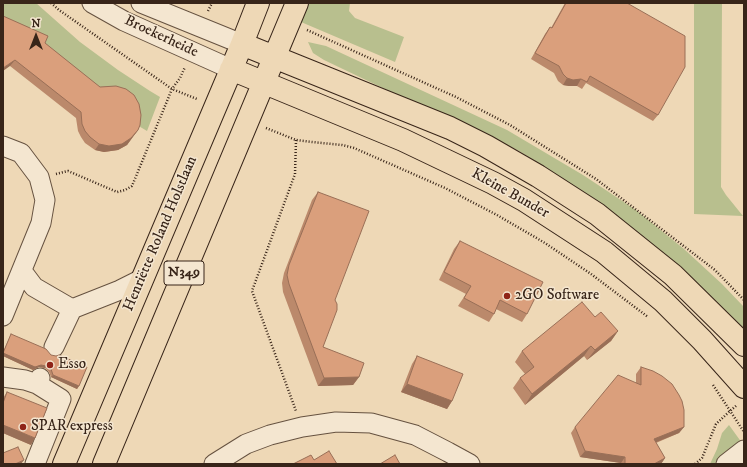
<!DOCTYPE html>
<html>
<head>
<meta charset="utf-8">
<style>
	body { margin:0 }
	#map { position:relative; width:747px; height:467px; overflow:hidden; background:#eed8b6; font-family:"IM FELL DW Pica",serif }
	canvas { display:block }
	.frame { position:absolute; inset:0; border:4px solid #382519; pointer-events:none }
	.north { position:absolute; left:16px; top:16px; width:40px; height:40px; -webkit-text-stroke:3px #f4e6d0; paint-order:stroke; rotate:0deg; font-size:11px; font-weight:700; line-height:16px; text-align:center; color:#382519 }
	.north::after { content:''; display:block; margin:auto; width:14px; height:18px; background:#382519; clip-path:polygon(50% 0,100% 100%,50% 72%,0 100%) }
</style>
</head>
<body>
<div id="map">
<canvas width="747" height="467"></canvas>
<div class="frame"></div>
<div class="north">N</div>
</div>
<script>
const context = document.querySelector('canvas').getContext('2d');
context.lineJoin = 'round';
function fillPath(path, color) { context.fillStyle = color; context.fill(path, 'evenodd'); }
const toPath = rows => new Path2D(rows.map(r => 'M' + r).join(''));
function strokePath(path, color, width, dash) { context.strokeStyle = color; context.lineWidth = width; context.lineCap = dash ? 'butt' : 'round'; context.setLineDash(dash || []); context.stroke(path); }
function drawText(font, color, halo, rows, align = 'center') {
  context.font = font + ' "IM FELL DW Pica",serif'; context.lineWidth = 3; context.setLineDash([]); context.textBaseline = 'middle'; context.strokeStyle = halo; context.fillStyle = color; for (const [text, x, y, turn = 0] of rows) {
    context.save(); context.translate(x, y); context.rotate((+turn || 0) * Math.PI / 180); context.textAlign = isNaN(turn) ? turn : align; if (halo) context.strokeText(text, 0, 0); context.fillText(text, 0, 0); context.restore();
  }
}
fillPath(toPath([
	[3,3,36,3,80,42,118,70,150,91,160,97,147,131,132,122,98,89,3,23],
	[308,3,350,3,349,11,355,18,404,37,395,62,301,22],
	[694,3,722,3,721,187,726,195,743,216,694,214],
	[308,42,326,46,507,130,583,175,636,210,684,249,722,284,744,307,744,336,605,211,556,174,519,151,455,119,389,91,324,60,313,53],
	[729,425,742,443,729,453,714,464,710,464,717,449,722,433]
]), '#b8bf8e');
const minor = toPath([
	[92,3,124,21,231,69],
	[141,3,242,44],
	[3,146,21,153,39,177,45,200,41,223,3,316],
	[22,271,34,287,72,309],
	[54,347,72,309,120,290,142,279],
	[3,377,25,380,37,384],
	[35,464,61,399,37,384,40,378],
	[214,464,246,444,270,435,302,427,336,422,371,423,415,435,448,452,470,464],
	[726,464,744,450]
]);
const major = toPath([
	[242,44,450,128,486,146,538,176,597,214,673,275,744,345],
	[231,69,403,140,493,183,524,200,604,252,663,301,702,340,744,387],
	[64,464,242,44,258,3],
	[104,464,297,3]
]);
strokePath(minor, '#665240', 21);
strokePath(major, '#382519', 24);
strokePath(toPath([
	[51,3,59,10,172,89,197,99],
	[208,11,212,3],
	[307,30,456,97,510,125,596,179,715,270,744,300],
	[266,128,296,140,312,142,342,145,354,148,445,188,497,215,545,243,591,274,648,317],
	[296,140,295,174,252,291,296,411],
	[56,174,68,171,117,192,125,190,132,186,172,89,180,78,185,67],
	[713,385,744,432],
	[695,464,702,458,716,424,730,411,737,405]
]), '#382519', 2.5, [1, 2]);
strokePath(minor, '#f4e6d0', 19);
strokePath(major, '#eed8b6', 22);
fillPath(toPath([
	[565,3,627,3,658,115,653,121,586,83,582,89,577,86,569,86,563,85,558,81,554,73,531,59,545,34,550,27,551,28],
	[3,16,45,43,138,130,127,145,118,150,104,152,95,150,85,143,81,137,78,131,76,118,10,66],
	[318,192,335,300,323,347,359,377,353,385,318,386,283,292,282,283,284,273,312,200],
	[460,241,527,314,522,322,496,309,494,314,489,322,458,306,466,294,439,280,454,249],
	[595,317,618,331,611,341,587,360,584,356,525,405,513,388,520,378,525,374,515,362,522,351],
	[11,334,79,386,77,389,51,377,49,372,45,368,39,367,33,370,3,356,3,352],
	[417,356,452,401,447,409,401,392,412,364],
	[641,367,684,427,679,433,656,443,665,458,661,464,621,464,621,463,580,457,571,433,575,427,636,383,636,374],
	[7,392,31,445,3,433,3,398]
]), '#bb896b');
fillPath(toPath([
	[15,60,10,66,3,71,3,68],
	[567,78,581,79,577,86,569,86,563,85],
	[138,130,127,145,118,150,104,152,95,150,99,144],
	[618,331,611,341,587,360,595,350],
	[591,346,584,356,525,405,532,394],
	[3,353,41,365,46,366,45,368,39,367,33,370,3,356],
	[53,375,79,386,77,389,51,377],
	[359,377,353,385,318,386,324,378],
	[407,384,452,401,447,409,401,392],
	[3,425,35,438,31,445,3,433],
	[684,427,679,433,649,445,654,439],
	[585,451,625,457,621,463,580,457],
	[665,458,661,464,654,464],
	[24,460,21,464,15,464]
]), '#996f57');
const building = toPath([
	[566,3,627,3,685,36,685,67,658,115,590,76,587,82,581,79,573,80,567,78,563,74,559,66,535,53,550,27,552,28,566,3],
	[3,16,48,36,45,43,100,87,116,86,126,89,134,95,139,104,141,115,140,125,138,130,131,138,122,144,109,146,99,144,90,137,85,131,82,124,81,112,15,60,3,68,3,16],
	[318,192,369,211,335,300,337,304,337,310,323,347,364,363,359,377,324,378,289,284,287,275,289,265,318,192],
	[460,241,543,282,527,314,500,300,494,314,464,298,471,286,444,272,460,241],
	[582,302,595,317,601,312,618,331,595,350,591,346,532,394,520,378,534,367,522,351,582,302],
	[11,334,46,349,51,355,56,356,59,355,87,367,79,386,53,375,51,369,46,366,41,365,35,367,3,353,11,334],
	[417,356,463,374,452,401,407,384,417,356],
	[641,367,653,371,662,376,672,384,679,395,682,401,684,410,684,427,654,439,665,458,654,464,625,464,625,457,585,451,575,427,618,375,641,385,641,367],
	[7,392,47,408,35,438,3,425,3,403,7,392],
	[18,447,24,460,15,464,3,464,3,453,18,447],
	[329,451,337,464,293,464,311,455,314,460,329,451],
	[395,455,400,464,380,464,395,455]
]);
fillPath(building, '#da9f7c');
strokePath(building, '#996f57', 1);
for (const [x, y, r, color] of [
	[507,296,4,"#8f2418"],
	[50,365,4,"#8f2418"],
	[23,427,4,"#8f2418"]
]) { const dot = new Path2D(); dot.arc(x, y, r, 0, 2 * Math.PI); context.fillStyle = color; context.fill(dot); strokePath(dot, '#f4e6d0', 1.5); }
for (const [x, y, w] of [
	[184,273,40]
]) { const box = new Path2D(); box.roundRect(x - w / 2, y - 12, w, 24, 3); context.fillStyle = '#f4e6d0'; context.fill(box); strokePath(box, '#382519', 1); }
drawText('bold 14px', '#382519', null, [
	["N349",184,273]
]);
drawText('15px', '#382519', '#f4e6d0', [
	["Broekerheide",161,37,25],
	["Kleine Bunder",510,194,29],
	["Henriëtte Roland Holstlaan",161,234,-67]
]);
drawText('15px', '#382519', '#f4e6d0', [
	["2GO Software",515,296],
	["Esso",58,365],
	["SPAR express",31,427]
], 'left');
</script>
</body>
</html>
